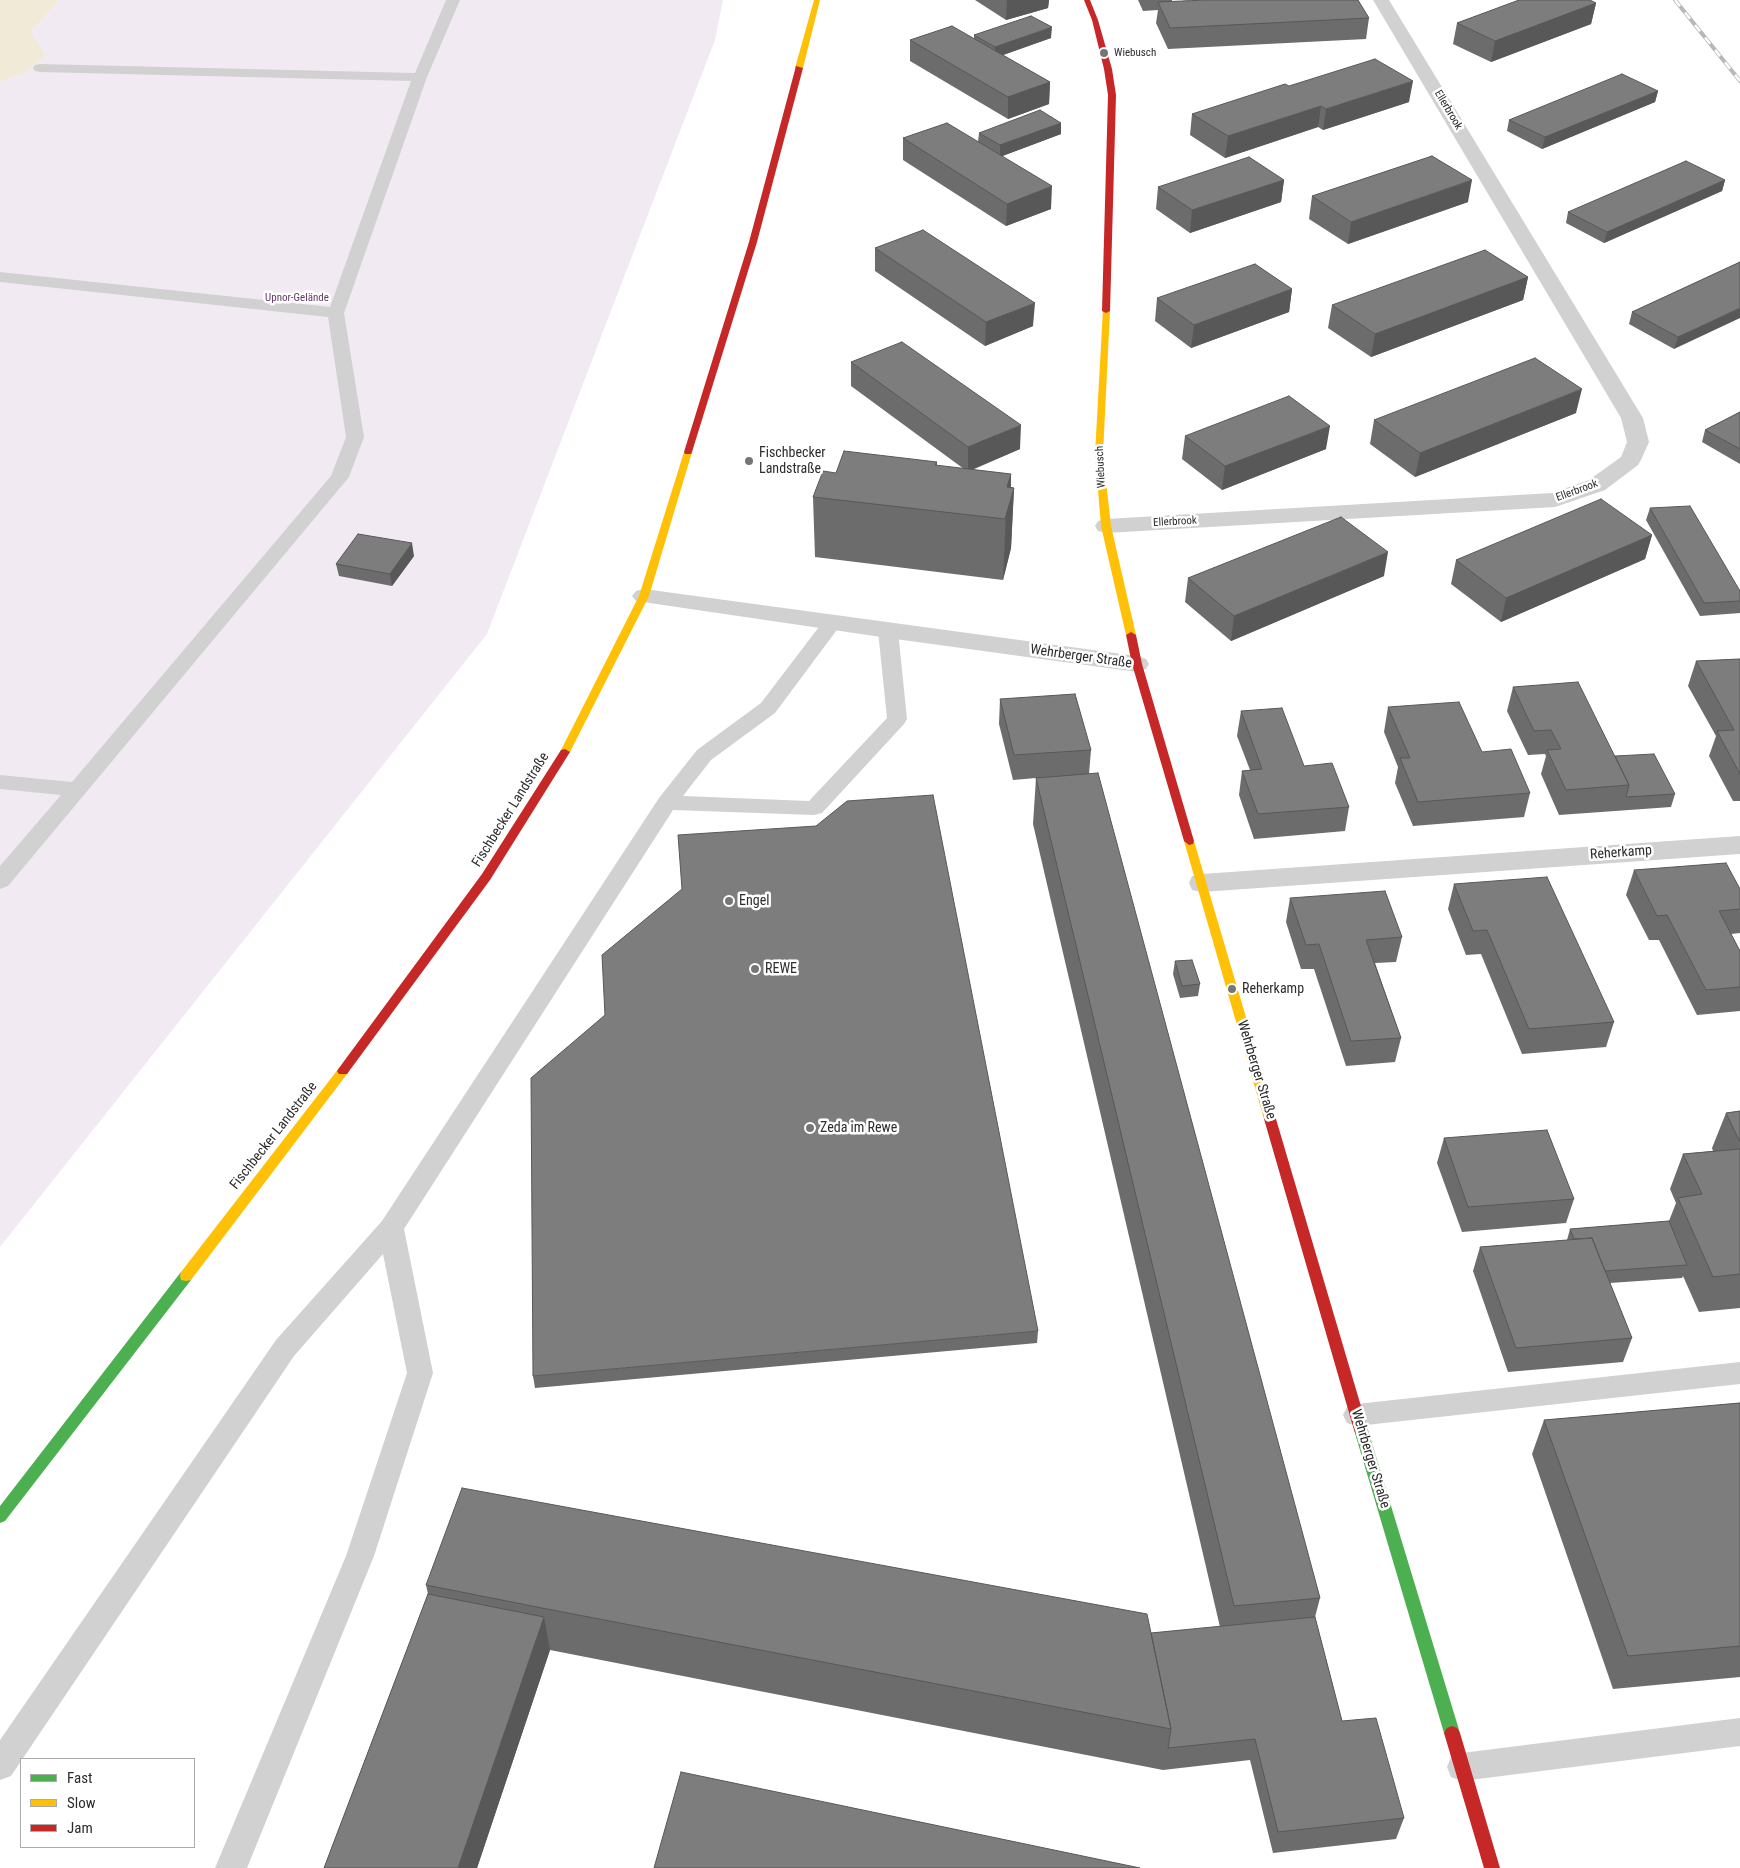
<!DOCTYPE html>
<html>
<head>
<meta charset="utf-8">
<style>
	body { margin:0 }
	#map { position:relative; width:1740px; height:1868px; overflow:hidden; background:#fff; font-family:"Roboto Condensed",sans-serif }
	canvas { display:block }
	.legend { position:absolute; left:20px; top:1758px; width:175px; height:90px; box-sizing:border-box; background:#fff; border:1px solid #ababab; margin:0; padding:6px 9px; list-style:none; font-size:15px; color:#2c2c2c }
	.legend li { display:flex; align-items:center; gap:10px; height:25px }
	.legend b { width:25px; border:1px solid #ababab }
</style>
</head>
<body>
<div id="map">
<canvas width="1740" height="1868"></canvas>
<ul class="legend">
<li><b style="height:6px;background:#4caf50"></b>Fast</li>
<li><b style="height:6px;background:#ffc107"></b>Slow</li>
<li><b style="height:6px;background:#c62828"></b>Jam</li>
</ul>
</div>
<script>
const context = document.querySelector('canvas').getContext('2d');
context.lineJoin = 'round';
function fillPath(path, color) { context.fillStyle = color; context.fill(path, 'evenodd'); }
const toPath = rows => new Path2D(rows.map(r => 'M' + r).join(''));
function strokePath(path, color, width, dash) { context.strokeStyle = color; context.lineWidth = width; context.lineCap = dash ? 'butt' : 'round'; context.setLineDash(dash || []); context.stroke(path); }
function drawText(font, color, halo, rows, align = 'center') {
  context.font = font + ' "Roboto Condensed",sans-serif'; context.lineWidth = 5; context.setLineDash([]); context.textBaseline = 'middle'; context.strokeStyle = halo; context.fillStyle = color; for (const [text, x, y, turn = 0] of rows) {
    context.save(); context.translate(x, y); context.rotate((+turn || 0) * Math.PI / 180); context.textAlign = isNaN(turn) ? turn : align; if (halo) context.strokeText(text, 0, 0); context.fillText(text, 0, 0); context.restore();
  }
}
fillPath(toPath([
	[59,0,723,0,715,40,487,634,0,1247,0,82,24,73,31,32]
]), '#f2eaf3');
fillPath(toPath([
	[0,0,59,0,31,32,45,56,24,73,0,82]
]), '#f0ead6');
fillPath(toPath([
	[446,0,460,0,427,77,344,313,364,437,349,477,8,886,0,889,0,866,61,795,0,789,0,775,72,782,331,476,346,437,328,317,0,282,0,272,330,307,411,81,40,72,35,71,33,68,35,65,40,64,415,73,446,0],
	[832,617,839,619,842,623,775,713,711,760,683,796,809,801,887,718,878,631,881,627,888,625,895,627,898,631,907,719,904,724,822,813,814,815,673,810,404,1229,433,1373,374,1556,247,1868,215,1868,346,1556,407,1373,383,1254,294,1356,11,1776,0,1780,0,1740,276,1340,382,1221,659,798,697,750,761,703,825,619,832,617],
	[1740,1362,1740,1384,1357,1426,1347,1423,1343,1415,1347,1407,1357,1404,1740,1362],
	[1740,1718,1740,1746,1462,1781,1451,1777,1447,1767,1451,1757,1462,1753,1740,1718]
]), '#d1d1d1');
fillPath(toPath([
	[1373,0,1389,0,1643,418,1649,442,1641,460,1638,465,1605,490,1555,507,1106,533,1098,531,1095,526,1098,521,1106,519,1552,493,1589,480,1621,457,1627,442,1621,418,1373,0],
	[644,589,1137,656,1146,659,1149,664,1146,669,1137,672,888,638,636,601,632,596,636,591,644,589],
	[1740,836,1740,854,1202,892,1192,890,1189,883,1192,876,1202,874,1740,836]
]), '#d1d1d1');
fillPath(toPath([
	[186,1271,191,1272,192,1276,191,1280,5,1521,0,1523,0,1506,181,1272,186,1271],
	[1361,1424,1366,1426,1368,1430,1460,1733,1457,1738,1452,1740,1447,1738,1444,1733,1354,1430,1356,1426,1361,1424]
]), '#4caf50');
fillPath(toPath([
	[814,0,820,0,803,68,799,70,795,68,814,0],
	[1103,309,1106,309,1110,311,1103,454,1111,526,1136,635,1131,638,1126,635,1101,526,1095,454,1103,309],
	[688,449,692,452,649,596,570,752,565,755,561,754,560,752,639,596,684,452,688,449],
	[1189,837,1194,841,1276,1119,1274,1122,1270,1124,1266,1122,1264,1119,1184,841,1189,837],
	[343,1067,347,1068,349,1071,347,1074,191,1280,186,1281,181,1280,180,1276,181,1272,339,1068,343,1067]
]), '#ffc107');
fillPath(toPath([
	[1084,0,1090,0,1098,20,1112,69,1116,95,1110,311,1106,313,1102,311,1108,95,1104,69,1092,20,1084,0],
	[796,66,803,68,757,242,692,452,691,454,685,454,684,452,749,242,796,66],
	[1131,632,1136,635,1142,664,1194,841,1193,844,1189,845,1184,841,1132,664,1126,635,1131,632],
	[565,749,570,752,490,880,347,1074,339,1074,337,1071,339,1068,482,874,561,750,565,749],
	[1270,1114,1274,1116,1276,1119,1368,1430,1366,1434,1361,1436,1356,1434,1354,1430,1264,1119,1266,1116,1270,1114],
	[1452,1726,1457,1728,1460,1733,1500,1868,1484,1868,1444,1733,1447,1728,1452,1726]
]), '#c62828');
const rail = toPath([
	[1675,0,1740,81]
]);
strokePath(rail, '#b8b8b8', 4);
strokePath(rail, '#fff', 2.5, [8]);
fillPath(toPath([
	[975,0,1049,0,1048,8,1006,20],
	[1138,0,1172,0,1172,2,1191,0,1187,1,1369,18,1366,39,1168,49,1156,23,1158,10,1143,11],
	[1596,3,1591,24,1491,62,1453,44,1457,23],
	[974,35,1051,38,1002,55,1050,82,1049,104,1008,119,910,61,910,40,974,39],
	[1289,86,1409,102,1323,130,1318,127,1225,158,1190,135,1192,114],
	[1658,91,1655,102,1542,149,1507,131,1509,120],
	[1061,123,1061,134,1002,156,1051,209,1006,226,903,160,903,138,978,142,979,133],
	[1284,180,1281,202,1190,233,1156,209,1158,187],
	[1725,180,1722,191,1604,243,1566,223,1568,212],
	[1312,196,1468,202,1348,244,1309,219],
	[875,248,1033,326,985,346,875,271],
	[1740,262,1674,349,1629,324,1632,312],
	[1528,277,1523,300,1371,357,1328,328,1332,305],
	[1292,289,1289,312,1191,348,1155,321,1157,298],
	[851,362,1020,449,972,470,1011,474,1011,487,1014,488,1011,548,1003,580,815,557,813,497,836,473,937,462,937,466,964,469,851,386],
	[1740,412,1740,464,1702,442,1705,430],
	[1576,413,1415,477,1370,444,1374,420],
	[1185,436,1326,449,1222,490,1182,459],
	[1650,508,1740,591,1740,613,1700,616,1646,520],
	[1652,535,1645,559,1501,622,1451,584,1456,560],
	[414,556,392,586,339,576,336,564],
	[1384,576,1231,641,1185,602,1188,578],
	[1740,659,1740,801,1733,801,1709,756,1716,736,1688,686,1696,661],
	[1513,687,1615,756,1675,794,1671,807,1559,815,1541,774,1546,756,1545,754,1528,755,1507,711],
	[1000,699,1091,750,1089,774,1320,1598,1315,1617,1342,1721,1404,1818,1396,1839,1273,1853,1250,1760,1163,1770,550,1650,477,1868,324,1868,428,1594,426,1585,1151,1633,1220,1627,1033,824,1036,778,1013,780,999,724],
	[1388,707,1482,752,1530,793,1524,817,1413,826,1395,783,1398,767,1384,732],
	[1241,711,1304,766,1349,807,1345,831,1254,839,1239,795,1242,771,1250,770,1237,736],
	[1634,870,1740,889,1740,933,1731,934,1740,951,1740,1011,1697,1015,1659,940,1649,940,1626,895],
	[1454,884,1614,1022,1606,1047,1522,1054,1481,954,1466,955,1448,909],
	[1290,898,1402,937,1396,962,1375,963,1401,1038,1395,1062,1346,1066,1314,969,1301,969,1286,922],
	[1175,961,1200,984,1198,996,1180,998,1173,974],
	[1740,1111,1740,1308,1699,1312,1683,1276,1682,1278,1610,1283,1632,1338,1623,1362,1508,1372,1473,1271,1480,1247,1567,1240,1570,1229,1669,1221,1676,1203,1670,1189,1683,1154,1713,1151,1712,1148,1726,1113],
	[1444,1138,1574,1199,1566,1223,1462,1232,1437,1163],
	[1038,1331,1037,1343,535,1388,533,1376],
	[1740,1403,1740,1677,1613,1689,1532,1454,1544,1420]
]), '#6c6c6c');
fillPath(toPath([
	[1007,0,1049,0,1048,8,1006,20],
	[1596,3,1591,24,1491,62,1495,41],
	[1052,27,1051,38,995,58,995,47],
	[1413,81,1409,102,1323,130,1326,109],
	[1050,82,1049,104,1008,119,1008,97],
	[1658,91,1655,102,1542,149,1545,137],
	[1321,106,1318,127,1225,158,1228,136],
	[1061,123,1061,134,1000,157,1000,145],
	[1284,180,1281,202,1190,233,1192,210],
	[1472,180,1468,202,1348,244,1351,222],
	[1725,180,1722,191,1604,243,1607,232],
	[1052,186,1051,209,1006,226,1007,204],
	[1528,277,1523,300,1371,357,1375,334],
	[1292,289,1289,312,1191,348,1194,325],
	[1035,303,1033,326,985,346,986,322],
	[1740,308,1740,318,1674,349,1678,337],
	[1582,389,1576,413,1415,477,1420,453],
	[1021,425,1020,449,968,471,968,447],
	[1330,426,1326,449,1222,490,1225,466],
	[1011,474,1010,502,1014,488,1011,548,1003,580,1007,487],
	[1652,535,1645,559,1501,622,1506,598],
	[412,543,414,556,392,586,390,574],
	[1388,552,1384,576,1231,641,1234,616],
	[544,1617,550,1650,477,1868,458,1868]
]), '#585858');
const building = toPath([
	[1207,0,1358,0,1369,18,1170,28,1158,2,1207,0],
	[1519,0,1590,0,1596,3,1495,41,1457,23,1519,0],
	[1031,16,1052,27,995,47,974,35,1031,16],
	[952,26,1050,82,1008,97,910,40,952,26],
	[1375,59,1413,81,1326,109,1321,106,1228,136,1192,114,1285,84,1289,86,1375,59],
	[1622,74,1658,91,1545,137,1509,120,1622,74],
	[1040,110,1061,123,1000,145,979,133,1040,110],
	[947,123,1052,186,1007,204,903,138,947,123],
	[1432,156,1472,180,1351,222,1312,196,1432,156],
	[1249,157,1284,180,1192,210,1158,187,1249,157],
	[1686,161,1725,180,1607,232,1568,212,1686,161],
	[923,230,1035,303,986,322,875,248,923,230],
	[1485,250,1528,277,1375,334,1332,305,1485,250],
	[1740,262,1740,308,1678,337,1632,312,1740,262],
	[1255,264,1292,289,1194,325,1157,298,1255,264],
	[902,342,1021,425,968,447,851,362,902,342],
	[1535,358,1582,389,1420,453,1374,420,1535,358],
	[1289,396,1330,426,1225,466,1185,436,1289,396],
	[1740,412,1740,449,1705,430,1740,412],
	[844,451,937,462,935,465,1011,474,1007,487,1014,488,1005,519,813,497,823,471,836,473,844,451],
	[1601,499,1652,535,1506,598,1456,560,1601,499],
	[1690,506,1740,591,1740,601,1704,603,1650,508,1690,506],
	[1341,517,1388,552,1234,616,1188,578,1341,517],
	[358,534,412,543,390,574,336,564,358,534],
	[1740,659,1740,774,1717,731,1734,730,1696,661,1740,659],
	[1578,682,1629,785,1566,790,1547,750,1561,749,1551,730,1534,731,1513,687,1578,682],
	[1075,694,1091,750,1014,755,1000,699,1075,694],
	[1459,702,1482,752,1511,749,1530,793,1418,802,1400,758,1410,758,1388,707,1459,702],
	[1282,708,1304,766,1332,763,1349,807,1258,814,1242,771,1262,769,1241,711,1282,708],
	[1654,754,1675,794,1626,797,1629,785,1615,756,1654,754],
	[1098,773,1320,1598,1234,1606,1036,778,1098,773],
	[933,795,1038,1331,533,1376,531,1078,605,1015,602,955,682,889,678,835,816,826,847,801,933,795],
	[1726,863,1740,889,1740,909,1719,911,1740,951,1740,987,1706,990,1667,915,1657,916,1634,870,1726,863],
	[1547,877,1614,1022,1529,1029,1487,930,1473,931,1454,884,1547,877],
	[1385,891,1402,937,1366,940,1401,1038,1351,1041,1319,944,1306,945,1290,898,1385,891],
	[1192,960,1200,984,1182,986,1175,961,1192,960],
	[1740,1111,1740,1142,1726,1113,1740,1111],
	[1547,1130,1574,1199,1468,1207,1444,1138,1547,1130],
	[1740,1149,1740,1274,1713,1277,1678,1198,1702,1194,1683,1154,1740,1149],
	[1669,1221,1687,1265,1605,1271,1592,1238,1574,1239,1570,1229,1669,1221],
	[1592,1238,1632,1338,1516,1348,1480,1247,1592,1238],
	[1740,1403,1740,1646,1628,1656,1544,1420,1740,1403],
	[462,1488,1147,1614,1171,1729,542,1608,426,1585,462,1488],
	[428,1594,544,1617,458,1868,324,1868,428,1594],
	[1315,1617,1342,1721,1376,1718,1404,1818,1278,1832,1255,1739,1168,1748,1171,1729,1151,1633,1315,1617],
	[681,1772,1140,1868,654,1868,681,1772]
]);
fillPath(building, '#7d7d7d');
strokePath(building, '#585858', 1);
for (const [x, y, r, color] of [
	[1104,53,5,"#767676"],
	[749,461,5,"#767676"],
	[729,901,5,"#767676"],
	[755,969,5,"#767676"],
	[1232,989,5,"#767676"],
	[810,1128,5,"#767676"]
]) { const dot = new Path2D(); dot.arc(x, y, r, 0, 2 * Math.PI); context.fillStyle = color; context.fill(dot); strokePath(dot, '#fff', 2); }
drawText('11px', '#2c2c2c', '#fff', [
	["Wiebusch",1114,53]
], 'left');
drawText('11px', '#2c2c2c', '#fff', [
	["Ellerbrook",1448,110,59],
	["Wiebusch",1101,467,-93],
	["Ellerbrook",1577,491,-20],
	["Ellerbrook",1175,522,-3]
]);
drawText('11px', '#623a67', '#fff', [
	["Upnor-Gelände",297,298]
]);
drawText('14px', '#2c2c2c', '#fff', [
	["Fischbecker",759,453],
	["Landstraße",759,469],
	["Engel",739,901],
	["REWE",765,969],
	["Reherkamp",1242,989],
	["Zeda im Rewe",820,1128]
], 'left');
drawText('14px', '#2c2c2c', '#fff', [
	["Wehrberger Straße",1081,657,8],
	["Fischbecker Landstraße",511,810,-58],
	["Reherkamp",1621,853,-4],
	["Wehrberger Straße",1256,1070,73],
	["Fischbecker Landstraße",274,1136,-52],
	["Wehrberger Straße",1370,1459,73]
]);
</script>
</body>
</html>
